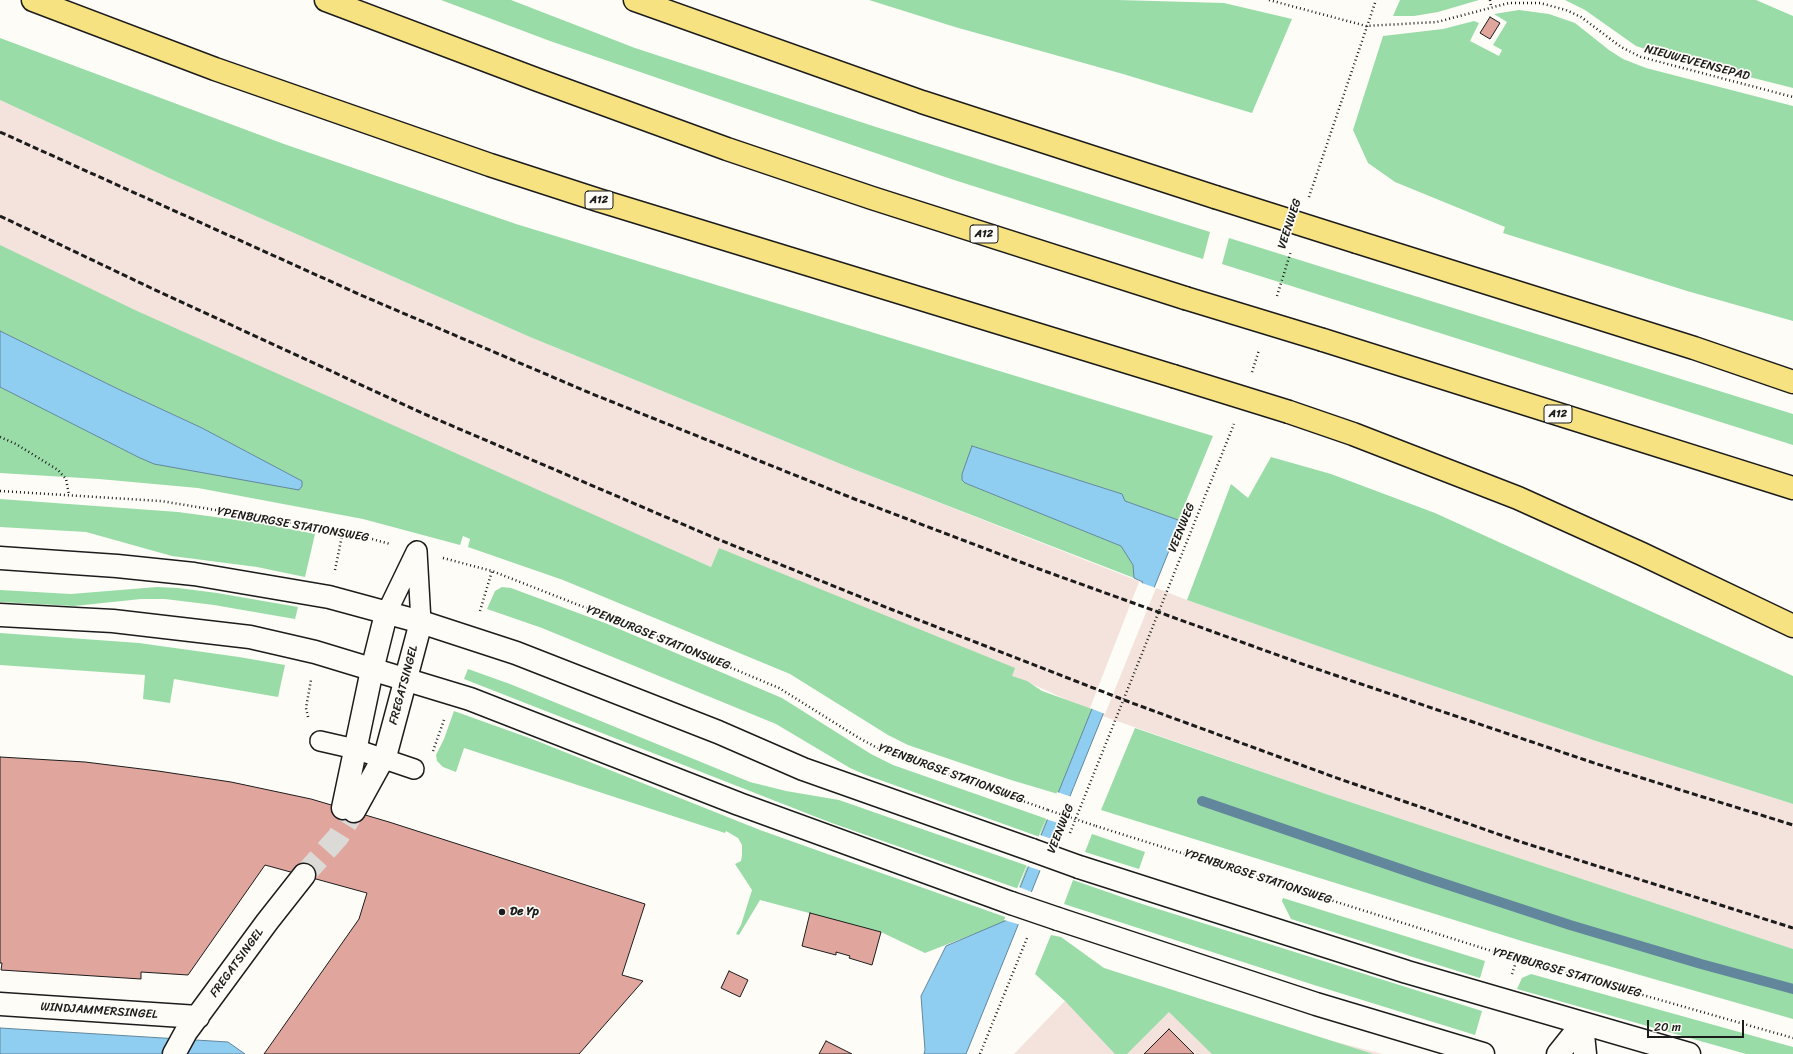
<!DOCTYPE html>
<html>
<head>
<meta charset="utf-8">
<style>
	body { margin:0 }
	#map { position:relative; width:1793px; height:1054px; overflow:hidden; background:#fdfcf7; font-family:Sriracha,sans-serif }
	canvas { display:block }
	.scale { position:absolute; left:1647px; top:1020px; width:97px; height:18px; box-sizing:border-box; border:2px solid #1c1c1c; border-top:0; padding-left:5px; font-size:12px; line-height:14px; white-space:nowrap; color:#1c1c1c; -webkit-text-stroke:3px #fdfcf7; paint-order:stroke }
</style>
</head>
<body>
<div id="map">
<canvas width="1793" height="1054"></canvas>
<div class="scale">20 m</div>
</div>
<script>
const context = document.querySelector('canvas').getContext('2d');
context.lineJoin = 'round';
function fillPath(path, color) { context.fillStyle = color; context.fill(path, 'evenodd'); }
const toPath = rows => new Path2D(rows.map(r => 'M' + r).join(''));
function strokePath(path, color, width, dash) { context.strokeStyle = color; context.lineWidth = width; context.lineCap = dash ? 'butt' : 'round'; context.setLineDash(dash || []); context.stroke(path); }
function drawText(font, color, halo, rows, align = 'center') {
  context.font = font + ' Sriracha,sans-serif'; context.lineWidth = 3.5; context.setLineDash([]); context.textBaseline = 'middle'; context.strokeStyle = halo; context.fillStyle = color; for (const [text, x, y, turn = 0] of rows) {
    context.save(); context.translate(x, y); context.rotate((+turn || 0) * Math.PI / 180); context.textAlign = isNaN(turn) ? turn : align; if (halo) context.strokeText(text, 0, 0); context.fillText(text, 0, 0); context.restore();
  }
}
fillPath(toPath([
	[0,100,167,177,530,337,853,469,1187,600,1372,665,1596,741,1793,804,1793,949,1326,794,1091,712,1048,691,804,591,719,548,711,567,261,370,0,247],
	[1087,978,1383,1054,1014,1054]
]), '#f4e2dc');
fillPath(toPath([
	[441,0,511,0,635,48,876,127,1210,232,1203,259,951,179,550,41],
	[869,0,1118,0,1224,3,1292,19,1252,113,1123,74,955,27],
	[1400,0,1479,0,1438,12,1414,16,1393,16],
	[1565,0,1756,0,1793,16,1793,88,1666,56,1636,46,1585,10],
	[1519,10,1549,14,1575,23,1609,50,1623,59,1646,68,1793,106,1793,321,1687,291,1503,233,1505,227,1395,182,1368,163,1353,130,1383,36,1443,29,1474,21,1479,23,1470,41,1499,56,1502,50,1493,45,1507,22,1494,14],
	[0,38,284,144,516,224,1213,436,1180,516,1181,521,1125,501,1122,494,972,446,965,483,1121,546,1133,565,1134,578,853,469,530,337,167,177,0,100],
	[1229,238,1793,414,1793,445,1222,264],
	[0,245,137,311,711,567,719,548,1015,668,1012,676,1027,681,1042,691,1092,709,1058,794,1011,780,908,745,888,735,790,674,563,580,468,547,470,539,463,536,460,545,363,519,198,488,99,479,0,473,0,387,138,457,302,481,202,428,118,389,0,331],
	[1271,457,1331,474,1435,513,1793,676,1793,804,1596,741,1372,665,1187,600,1231,484,1248,498],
	[0,499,178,512,260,523,315,534,305,577,257,567,172,556,86,532,0,527],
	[157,587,178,588,217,593,298,607,295,619,214,605,165,599,141,599,74,606,0,602,0,590,71,594],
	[502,587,511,588,605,623,782,698,871,754,893,765,1047,819,1040,837,866,775,850,768,776,724,542,628,487,609,495,591],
	[0,633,139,643,239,657,285,665,278,697,174,679,170,703,143,699,145,675,0,665],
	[468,669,510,684,750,782,786,791,839,800,1028,866,1019,889,829,822,464,679],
	[454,711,532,739,760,830,1008,918,1007,921,925,953,881,932,760,900,739,935,736,934,741,925,752,890,735,864,741,861,742,855,742,845,738,838,726,831,725,833,464,748,456,772,443,767,437,761,436,755,444,739],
	[1135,728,1326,794,1793,949,1793,1019,1525,942,1101,810],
	[1092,834,1145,852,1139,869,1085,852],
	[1073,880,1139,903,1482,1011,1475,1035,1314,985,1064,904],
	[1283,898,1485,961,1480,978,1291,919,1282,901],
	[1051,935,1061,937,1104,968,1373,1054,1212,1054,1169,1012,1127,1054,1115,1054,1065,1001,1035,974],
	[1531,974,1793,1047,1793,1054,1746,1054,1517,989,1522,978]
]), '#99dca7');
const water = toPath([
	[0,331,118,389,202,428,302,481,302,486,299,490,154,464,138,457,0,387,0,331],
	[972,446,1122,494,1125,501,1181,521,966,1054,924,1054,925,1050,921,996,946,946,1007,920,1143,582,1134,578,1133,565,1121,546,965,483,962,480,962,474,972,446],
	[0,1028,228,1042,245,1054,0,1054,0,1028]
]);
fillPath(water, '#90cef1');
strokePath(water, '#62879c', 1);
fillPath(toPath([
	[1139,582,1156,588,1105,714,1090,708],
	[1057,792,1072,797,1061,824,1046,819,1040,835,1055,840,1042,871,1027,866,1019,887,1034,893,1021,925,1004,920]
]), '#fdfcf7');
strokePath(toPath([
	[1202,801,1424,877,1570,925,1701,964,1793,989]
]), '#62879c', 10);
const building = toPath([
	[1490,17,1500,23,1490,39,1480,33,1490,17],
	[0,757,85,762,158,771,231,782,311,799,389,822,645,904,622,975,643,981,579,1054,264,1054,359,919,367,893,265,865,188,975,141,972,141,979,1,970,2,963,0,963,0,757],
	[810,913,881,932,872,965,849,958,850,956,836,952,836,955,802,946,810,913],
	[729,971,748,980,740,997,721,988,729,971],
	[1169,1029,1194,1054,1144,1054,1169,1029],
	[826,1041,852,1054,819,1054,826,1041]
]);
fillPath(building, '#e0a69d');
strokePath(building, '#1c1c1c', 1);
strokePath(toPath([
	[304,875,338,837,354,811]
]), '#dbdad6', 22, [22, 11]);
const lane = toPath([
	[417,551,421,622],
	[386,614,416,552],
	[320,741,355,749,414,769]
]);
const street = toPath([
	[343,808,372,670,386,614],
	[354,811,386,753,421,622],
	[0,1004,198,1017],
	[1582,1024,1585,1054],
	[174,1054,186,1032,267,922,304,875],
	[1558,1054,1582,1024]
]);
const secondary = toPath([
	[0,558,117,566,194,574,329,597,421,622,516,653,718,732,803,769,1032,850],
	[0,615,113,621,250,637,315,652,470,699,739,804,1011,903],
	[1079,867,1407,972,1689,1054],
	[1058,919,1316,1004,1483,1054]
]);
const highway = toPath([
	[33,0,215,69,490,165,598,200,1173,376],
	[326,0,538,80,727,149,872,198,1185,298],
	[635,0,922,102,1215,197],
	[1357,242,1694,348,1793,382],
	[1323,340,1793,488],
	[1289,412,1353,434,1518,498,1642,554,1793,626]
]);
strokePath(lane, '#1c1c1c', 22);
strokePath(street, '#1c1c1c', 25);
strokePath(secondary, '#1c1c1c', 25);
strokePath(highway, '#1c1c1c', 25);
strokePath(toPath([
	[1269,0,1366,26,1437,22,1509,3,1540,3,1566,10,1581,17,1621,47,1641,57,1793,97],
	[1490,0,1491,6],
	[1309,197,1376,0],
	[1277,296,1291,251],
	[1252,372,1259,350],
	[0,437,16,444,58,470,66,479,69,495],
	[0,491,161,501,343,531,390,544],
	[443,558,492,571,627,624,779,688,859,738,883,751,1048,810],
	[335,570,343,531],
	[480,611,492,571],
	[308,717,306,708,311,680],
	[433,751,444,720],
	[1096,826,1517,959,1793,1038],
	[1070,833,1234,424],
	[1512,974,1517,959],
	[980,1054,1027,938]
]), '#1c1c1c', 2.5, [1, 3]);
strokePath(lane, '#fdfcf7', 19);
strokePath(street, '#fdfcf7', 22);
strokePath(secondary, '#fdfcf7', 22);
strokePath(highway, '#f7e281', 22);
strokePath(toPath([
	[0,132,363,296,590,393,852,498,1039,569,1308,666,1597,764,1793,825],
	[0,216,151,288,422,413,715,538,893,610,1132,703,1334,777,1518,841,1793,928]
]), '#1c1c1c', 3, [6, 3]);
const secondaryBridge = toPath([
	[1032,850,1079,867],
	[1011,903,1058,919]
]);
const highwayBridge = toPath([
	[1215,197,1357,242],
	[1185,298,1323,340],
	[1173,376,1289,412]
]);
strokePath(secondaryBridge, '#1c1c1c', 25, []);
strokePath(highwayBridge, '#1c1c1c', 25, []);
strokePath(toPath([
	[1048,810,1096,826]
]), '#1c1c1c', 2.5, [1, 3]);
strokePath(secondaryBridge, '#fdfcf7', 22);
strokePath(highwayBridge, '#f7e281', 22);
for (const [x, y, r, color] of [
	[502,912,4,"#1c1c1c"]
]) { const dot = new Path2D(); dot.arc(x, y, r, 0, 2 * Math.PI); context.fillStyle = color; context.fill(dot); strokePath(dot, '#fdfcf7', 1.5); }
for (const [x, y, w] of [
	[599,200,28],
	[984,234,28],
	[1558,414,28]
]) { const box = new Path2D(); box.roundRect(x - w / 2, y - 9, w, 18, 3); context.fillStyle = '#fdfcf7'; context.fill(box); strokePath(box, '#1c1c1c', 1); }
drawText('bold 11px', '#1c1c1c', null, [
	["A12",599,200],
	["A12",984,234],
	["A12",1558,414]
]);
drawText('12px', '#1c1c1c', '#fdfcf7', [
	["NIEUWEVEENSEPAD",1697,63,15],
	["VEENWEG",1290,224,-72],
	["YPENBURGSE STATIONSWEG",293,525,10],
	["VEENWEG",1182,528,-68],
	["YPENBURGSE STATIONSWEG",658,638,22],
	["FREGATSINGEL",404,685,-75],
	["YPENBURGSE STATIONSWEG",951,774,20],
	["VEENWEG",1061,829,-68],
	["YPENBURGSE STATIONSWEG",1258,877,18],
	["FREGATSINGEL",237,963,-54],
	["YPENBURGSE STATIONSWEG",1567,973,16],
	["WINDJAMMERSINGEL",99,1011,4]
]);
drawText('bold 12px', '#1c1c1c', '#fdfcf7', [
	["De Yp",510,912]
], 'left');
</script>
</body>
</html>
